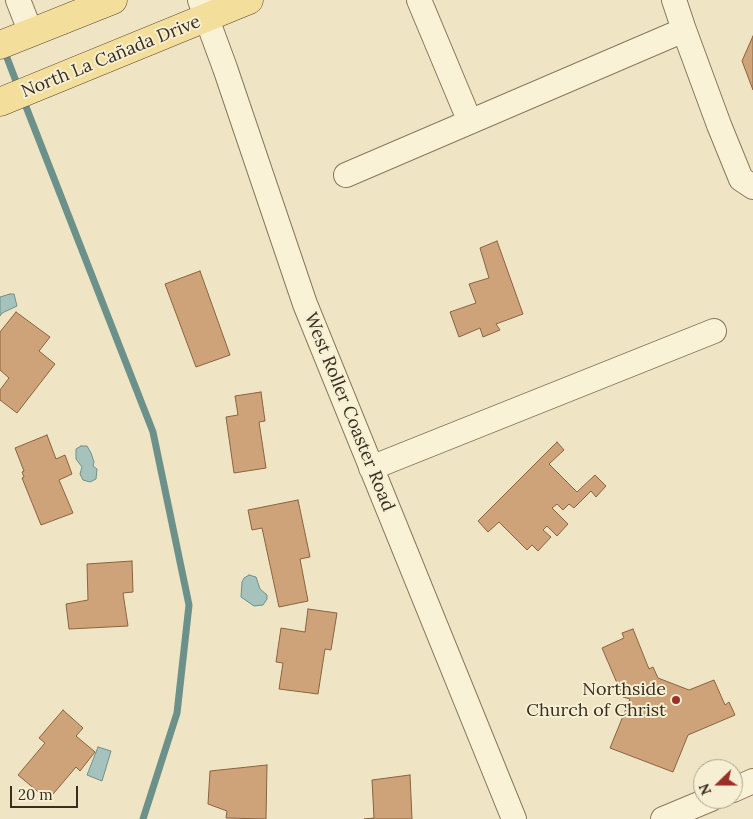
<!DOCTYPE html>
<html>
<head>
<meta charset="utf-8">
<style>
	body { margin:0 }
	#map { position:relative; width:753px; height:819px; overflow:hidden; background:#efe5c4; font-family:Lora,serif }
	canvas { display:block }
	.north { position:absolute; left:693px; top:759px; width:50px; height:50px; box-sizing:border-box; background:#f6efd4; border:1px solid #aba28b; border-radius:50%; rotate:248deg; font-size:14px; font-weight:700; line-height:20px; text-align:center; color:#3a2e1e }
	.north::after { content:''; display:block; margin:auto; width:18px; height:22px; background:#9a3129; clip-path:polygon(50% 0,100% 100%,50% 72%,0 100%) }
	.scale { position:absolute; left:10px; top:786px; width:68px; height:22px; box-sizing:border-box; border:2px solid #3a2e1e; border-top:0; padding-left:6px; font-size:15px; line-height:18px; white-space:nowrap; color:#3a2e1e; -webkit-text-stroke:4px #f6efd4; paint-order:stroke }
</style>
</head>
<body>
<div id="map">
<canvas width="753" height="819"></canvas>
<div class="north">N</div>
<div class="scale">20 m</div>
</div>
<script>
const context = document.querySelector('canvas').getContext('2d');
context.lineJoin = 'round';
function fillPath(path, color) { context.fillStyle = color; context.fill(path, 'evenodd'); }
const toPath = rows => new Path2D(rows.map(r => 'M' + r).join(''));
function strokePath(path, color, width, dash) { context.strokeStyle = color; context.lineWidth = width; context.lineCap = dash ? 'butt' : 'round'; context.setLineDash(dash || []); context.stroke(path); }
function drawText(font, color, halo, rows, align = 'center') {
  context.font = font + ' Lora,serif'; context.lineWidth = 4; context.setLineDash([]); context.textBaseline = 'middle'; context.strokeStyle = halo; context.fillStyle = color; for (const [text, x, y, turn = 0] of rows) {
    context.save(); context.translate(x, y); context.rotate((+turn || 0) * Math.PI / 180); context.textAlign = isNaN(turn) ? turn : align; if (halo) context.strokeText(text, 0, 0); context.fillText(text, 0, 0); context.restore();
  }
}
const water = toPath([
	[10,294,14,294,17,306,2,313,0,316,0,297,10,294],
	[81,446,87,446,91,453,94,462,93,466,97,469,96,479,90,482,83,480,80,474,82,467,76,459,76,449,81,446],
	[249,575,256,577,260,589,267,595,267,599,263,605,254,606,241,597,242,582,244,578,249,575],
	[98,747,111,751,102,781,87,775,98,747]
]);
fillPath(water, '#a6c2bc');
strokePath(water, '#6c918a', 1);
strokePath(toPath([
	[4,50,19,89],
	[23,99,153,432,189,605,177,713,143,819]
]), '#6c918a', 7);
const building = toPath([
	[753,36,753,90,742,61,753,36],
	[497,241,523,314,496,324,500,330,483,337,480,328,459,337,450,312,476,303,469,284,489,278,480,248,497,241],
	[200,271,230,355,196,367,165,284,200,271],
	[16,312,50,337,39,351,55,364,17,413,0,400,0,390,9,378,0,370,0,332,16,312],
	[261,392,265,421,259,422,266,468,234,473,226,417,238,415,235,396,261,392],
	[47,435,56,459,65,455,72,474,59,480,73,513,41,525,22,478,24,477,22,472,24,471,15,448,47,435],
	[557,442,564,450,549,464,577,492,595,475,606,486,596,497,591,491,574,508,569,504,563,510,557,504,552,508,568,524,557,536,547,526,543,530,551,537,538,551,532,545,527,550,499,522,488,532,478,521,557,442],
	[298,500,310,557,300,559,308,601,279,607,262,528,252,530,248,510,298,500],
	[132,561,133,592,123,593,128,626,69,629,66,604,88,600,87,564,132,561],
	[308,609,337,613,331,650,325,649,318,694,279,689,283,663,276,662,281,628,305,632,308,609],
	[633,629,649,669,653,667,658,678,689,690,714,680,725,705,729,702,735,715,688,735,673,772,610,748,630,699,623,697,602,648,624,638,622,633,633,629],
	[63,710,83,728,76,736,95,752,80,771,76,767,48,800,18,775,45,743,39,738,63,710],
	[267,765,266,819,226,818,227,811,208,804,210,771,267,765],
	[410,775,412,819,364,819,374,818,372,780,410,775]
]);
fillPath(building, '#cea379');
strokePath(building, '#8a623f', 1);
const minor = toPath([
	[18,0,31,33],
	[200,0,225,68,305,304,514,819],
	[419,0,470,122],
	[674,0,684,30,719,125,741,179,753,187],
	[346,175,684,30],
	[371,468,714,331],
	[733,790,753,781],
	[663,819,711,799]
]);
const major = toPath([
	[0,45,113,0],
	[0,102,249,0]
]);
strokePath(minor, '#8a775a', 26);
strokePath(major, '#58452e', 29);
strokePath(minor, '#f9f2d7', 24);
strokePath(major, '#f3de9b', 28);
for (const [x, y, r, color] of [
	[676,700,5,"#9a3129"]
]) { const dot = new Path2D(); dot.arc(x, y, r, 0, 2 * Math.PI); context.fillStyle = color; context.fill(dot); strokePath(dot, '#f6efd4', 2); }
drawText('18px', '#3a2e1e', '#f6efd4', [
	["North La Cañada Drive",111,57,-22],
	["West Roller Coaster Road",349,412,68]
]);
drawText('18px', '#3a2e1e', '#f6efd4', [
	["Northside",666,690],
	["Church of Christ",666,711]
], 'right');
</script>
</body>
</html>
